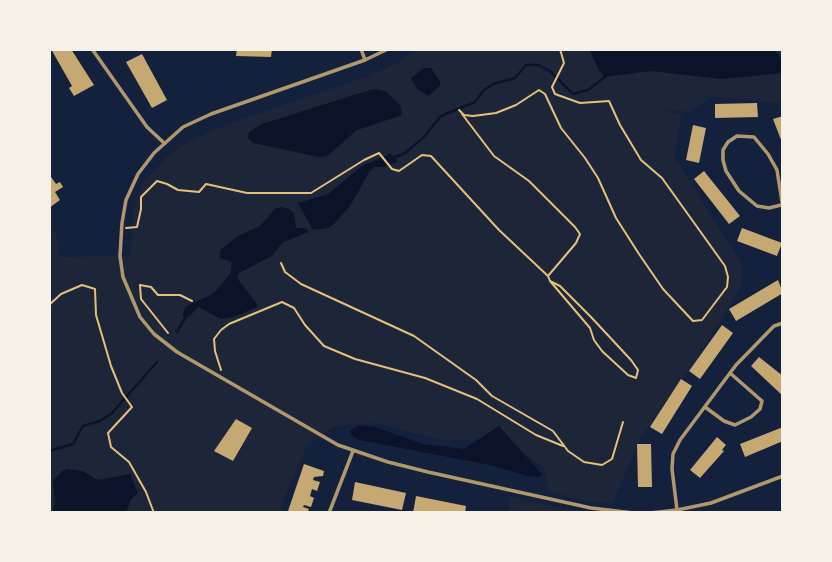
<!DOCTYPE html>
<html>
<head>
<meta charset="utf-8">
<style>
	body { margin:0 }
	#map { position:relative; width:832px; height:562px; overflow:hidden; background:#14213d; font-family:Lato,sans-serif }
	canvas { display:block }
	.frame { position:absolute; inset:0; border:51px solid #f6f1e7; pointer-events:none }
</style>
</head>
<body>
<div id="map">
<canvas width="832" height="562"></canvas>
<div class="frame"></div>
</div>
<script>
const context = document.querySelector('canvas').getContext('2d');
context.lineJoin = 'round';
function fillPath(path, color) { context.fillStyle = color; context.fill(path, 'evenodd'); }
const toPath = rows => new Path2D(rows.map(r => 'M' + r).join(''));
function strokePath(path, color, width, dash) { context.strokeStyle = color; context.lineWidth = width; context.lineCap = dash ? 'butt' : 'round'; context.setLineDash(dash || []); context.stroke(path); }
fillPath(toPath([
	[418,49,779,49,783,59,783,103,712,97,690,112,655,108,682,116,674,156,743,266,742,285,701,352,641,437,613,502,583,501,549,491,543,467,516,448,499,429,474,440,441,440,377,423,335,426,308,444,283,501,282,513,49,513,49,229,56,233,60,257,131,256,133,210,144,181,166,158,184,144,225,125,366,77,394,65],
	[511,497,584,513,508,513]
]), '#1d2539');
fillPath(toPath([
	[589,49,774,49,783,61,783,73,721,79,651,71,605,77,599,71],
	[424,68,431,68,440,81,440,85,429,96,417,89,411,78],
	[373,89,385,91,400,105,402,115,357,130,327,156,319,157,253,143,248,138,249,132,262,124],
	[390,154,396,157,397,162,384,167,375,167,369,172,350,206,335,223,328,228,313,230,298,203,328,194,362,166],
	[281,207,289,209,294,213,296,228,305,228,309,232,283,242,272,256,239,273,237,278,257,304,257,307,234,317,221,319,198,307,191,315,184,317,183,315,185,307,214,293,231,273,232,262,220,258,220,250,238,236,260,226,275,209],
	[359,425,375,427,423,444,464,449,499,426,542,474,540,477,528,476,490,465,359,440,351,435,350,431],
	[68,469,82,471,98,480,130,474,138,493,131,499,126,513,52,513,55,503,53,481,62,471]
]), '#0b132b');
strokePath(toPath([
	[395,157,405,153,423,138,441,116,475,102,484,90,493,84,515,78,526,65,538,65,550,71,573,94,588,90,606,76],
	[177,332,188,313],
	[49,451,73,444,83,426,100,421,112,413,157,362]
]), '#0b132b', 2.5);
fillPath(toPath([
	[51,49,71,49,94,85,74,96,69,88,72,86],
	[237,49,272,49,271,57,236,56],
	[142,54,167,100,152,108,126,62],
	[757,103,758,117,715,118,715,104],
	[783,116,783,145,773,119],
	[693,125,706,128,699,163,686,160],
	[704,171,740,216,729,224,694,179],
	[49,174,56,184,60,182,63,187,55,192,60,200,49,208],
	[742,228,782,243,777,256,737,241],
	[778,280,783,293,736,321,729,309],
	[722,325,733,333,700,379,689,371],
	[759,357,783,376,783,396,751,366],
	[681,379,692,386,662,434,650,427],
	[236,419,252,428,233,461,214,451],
	[783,427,783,441,745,457,740,444],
	[717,437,726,445,722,450,724,451,700,478,690,470],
	[637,444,651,444,652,487,638,487],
	[304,464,324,471,323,476,314,477,313,480,320,482,317,491,312,489,310,496,314,498,311,507,304,505,303,507,309,509,307,513,294,513,288,511],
	[355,482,406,493,402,510,352,500],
	[416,496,466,506,465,513,413,513]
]), '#c6a872');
strokePath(toPath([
	[459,110,464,115,473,116,496,113,516,105,539,90,545,94,561,128,585,158,598,178,616,218,639,254,663,289,693,321,702,320,727,287,728,277,725,266,662,178,641,160,620,125,609,101,580,103,555,94,552,87,564,63,560,49],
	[462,114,494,156,529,181,575,227,580,234,576,243,548,276,550,281,560,286,591,317,631,360,638,370,636,378,628,375,602,351,594,340,590,328,550,281],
	[126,228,137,227,141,209,141,197,157,181,167,184,178,190,199,192,206,184,247,193,311,193,364,160,379,153,392,169,399,171,422,155,431,156,499,230,548,276],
	[281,263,285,272,301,284,414,336,476,380,492,396,553,431,568,451,584,462,602,465,612,459,623,422],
	[49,305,61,294,82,285,95,289,96,315,111,366,122,393,132,407,108,433,111,447,129,462,146,492,154,513],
	[168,333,141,299,140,285,151,287,158,295,180,295,192,301],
	[221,370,215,351,214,339,221,330,229,324,282,302,294,308,305,325,324,346,355,359,425,378,477,399,536,435,563,446]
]), '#e5c07b', 2);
strokePath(toPath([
	[92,49,147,127,163,142],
	[361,49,365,60],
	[388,49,365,60,211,114,183,127,154,153,138,174,126,200,122,223,120,256,123,277,140,317,154,334,177,352,338,445,388,462,428,472,591,508,634,513],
	[781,205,769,208,757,206,739,191,726,171,723,160,723,150,728,142,737,136,754,137,768,154,777,170,783,208],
	[705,407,724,421,735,425,751,417,760,409,762,401,730,373],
	[677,510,672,469,673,454,680,440,736,365,774,326,783,323],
	[329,513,353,451],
	[650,513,677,510,711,503,783,476]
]), '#b1986c', 3.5);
</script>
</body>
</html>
